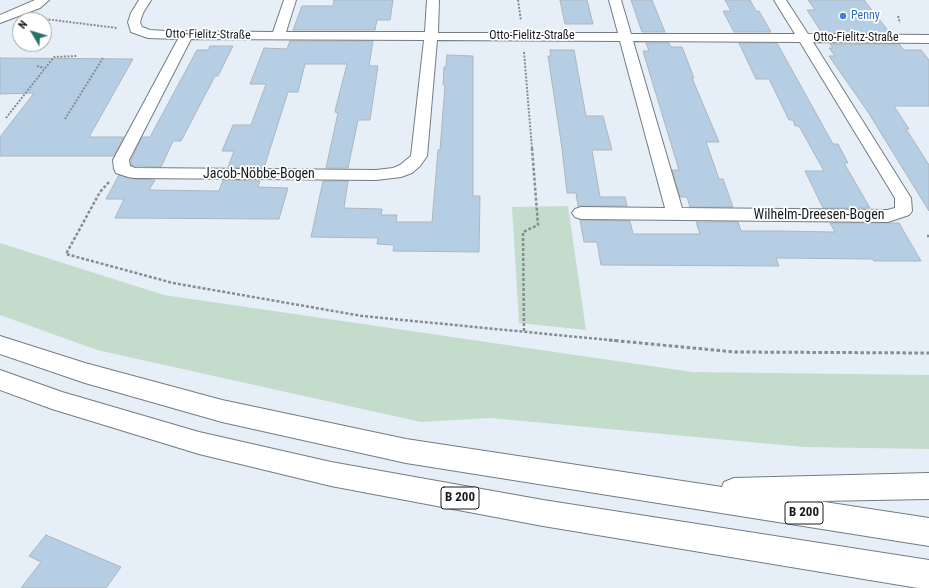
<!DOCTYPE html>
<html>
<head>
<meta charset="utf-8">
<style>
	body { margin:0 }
	#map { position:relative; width:929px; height:588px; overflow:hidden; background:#e6eff7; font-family:"Roboto Condensed",sans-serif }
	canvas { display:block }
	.north { position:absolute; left:12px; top:12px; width:40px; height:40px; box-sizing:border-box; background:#fff; border:1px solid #a2a3a5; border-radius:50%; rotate:308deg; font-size:11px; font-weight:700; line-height:16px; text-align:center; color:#171a1d }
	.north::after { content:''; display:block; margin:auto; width:14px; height:18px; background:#287169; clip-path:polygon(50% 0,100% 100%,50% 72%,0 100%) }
</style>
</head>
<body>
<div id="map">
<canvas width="929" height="588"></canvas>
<div class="north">N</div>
</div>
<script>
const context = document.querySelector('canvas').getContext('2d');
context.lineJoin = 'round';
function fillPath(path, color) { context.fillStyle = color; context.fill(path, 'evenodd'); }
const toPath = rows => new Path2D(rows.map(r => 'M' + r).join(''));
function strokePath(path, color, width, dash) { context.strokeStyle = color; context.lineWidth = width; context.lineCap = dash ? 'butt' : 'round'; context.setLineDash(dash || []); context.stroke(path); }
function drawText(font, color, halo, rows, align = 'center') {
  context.font = font + ' "Roboto Condensed",sans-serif'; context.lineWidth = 3.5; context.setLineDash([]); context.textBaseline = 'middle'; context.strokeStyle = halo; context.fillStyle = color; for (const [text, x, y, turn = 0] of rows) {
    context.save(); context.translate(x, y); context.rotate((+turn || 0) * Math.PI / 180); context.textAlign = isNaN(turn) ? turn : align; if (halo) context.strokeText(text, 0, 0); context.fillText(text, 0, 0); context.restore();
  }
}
fillPath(toPath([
	[568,206,586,330,519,323,512,207],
	[0,243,164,295,692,372,929,375,929,449,804,447,490,418,421,422,97,350,0,315]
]), '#c4dccc');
const building = toPath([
	[334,0,393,0,390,20,377,20,375,30,293,30,302,6,333,6,334,0],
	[560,0,587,0,593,24,565,24,560,0],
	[631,0,652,0,665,32,642,32,631,0],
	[725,0,750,0,756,11,759,11,771,32,734,32,723,11,731,11,725,0],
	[808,0,864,0,890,33,822,33,807,10,815,10,808,0],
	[290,41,373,41,369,66,378,66,370,120,358,120,348,168,326,168,338,113,335,112,336,107,347,64,305,64,298,92,288,92,264,168,228,167,234,151,222,151,233,125,251,125,266,84,250,84,264,48,287,49,290,41],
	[646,43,669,43,671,47,682,47,694,78,692,78,719,142,706,142,719,179,723,179,733,207,690,207,687,197,680,197,672,170,679,170,643,51,649,51,646,43],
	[739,43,777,43,833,144,838,144,848,163,844,163,870,208,823,208,805,171,824,171,799,126,795,126,793,120,789,120,769,79,756,79,739,43],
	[830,44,899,44,904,50,921,50,929,60,929,106,894,106,909,129,906,129,929,165,929,211,868,112,829,56,835,56,829,48,833,48,830,44],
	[210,46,233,46,218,76,215,76,181,141,173,141,161,167,135,166,131,165,131,160,142,137,150,137,197,50,208,50,210,46],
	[550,50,574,50,586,116,603,116,612,150,592,150,600,197,625,197,627,206,578,206,576,193,567,193,562,148,548,56,551,56,550,50],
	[447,55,473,56,473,196,480,196,479,252,393,251,394,245,377,244,378,238,311,237,323,181,348,181,344,208,382,209,381,215,397,215,396,222,432,222,438,150,440,150,445,85,443,85,444,67,446,67,447,55],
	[0,58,133,59,89,137,124,137,114,156,0,156,0,137,34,93,0,94,0,58],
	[119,175,134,179,155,180,149,190,219,191,223,180,260,181,258,187,288,188,279,219,115,218,124,199,106,199,119,175],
	[580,220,630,221,633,234,700,234,696,222,738,222,741,231,778,231,835,232,830,223,899,223,921,261,874,261,872,259,776,258,779,266,601,265,597,242,584,242,580,220],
	[46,535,121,567,106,588,21,588,41,562,29,556,46,535]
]);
fillPath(building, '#b6cee4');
strokePath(building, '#adb6bd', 1);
const street = toPath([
	[35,0,49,0,40,8,0,23,0,15,35,0],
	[139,0,151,0,143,13,140,22,142,27,150,30,165,31,273,32,284,0,296,0,286,32,425,32,427,0,439,0,438,33,618,33,609,0,621,0,631,34,795,34,774,0,786,0,808,34,929,35,929,43,813,42,911,198,912,211,909,215,888,222,581,219,575,217,572,213,575,209,581,207,665,208,620,41,437,40,427,156,420,166,412,173,401,177,376,180,134,178,128,177,116,173,114,169,113,160,178,39,148,38,131,32,128,22,131,13,139,0],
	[191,39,424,40,411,156,400,165,393,168,376,170,135,168,130,166,129,160,191,39],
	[633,41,800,42,895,198,895,208,887,210,682,208,633,41]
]);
const highway = toPath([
	[0,336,85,363,222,400,406,439,722,487,724,482,734,478,929,473,929,499,818,501,929,518,929,546,406,463,222,422,85,383,0,354,0,336],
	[0,370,62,392,199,432,331,462,543,500,929,560,929,588,918,588,543,526,331,486,199,454,52,409,0,390,0,370]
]);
strokePath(street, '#737c83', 2);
strokePath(highway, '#737c83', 2);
strokePath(toPath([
	[518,0,521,21],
	[898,16,900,23],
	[45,19,117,28],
	[524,52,532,149],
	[37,66,44,68],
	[6,118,54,57,77,56],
	[65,119,103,58]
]), '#868c92', 2, [2, 1.5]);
strokePath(toPath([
	[109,182,100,192,66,254,173,283,362,316,619,341],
	[927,236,929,236],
	[524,331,523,232,538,225,532,148]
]), '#868c92', 2.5, [3, 2]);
strokePath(toPath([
	[609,340,735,352,929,353]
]), '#868c92', 3, [3.5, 2.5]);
fillPath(street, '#fff');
fillPath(highway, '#fff');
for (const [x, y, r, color] of [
	[843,16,4,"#3f7fe0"]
]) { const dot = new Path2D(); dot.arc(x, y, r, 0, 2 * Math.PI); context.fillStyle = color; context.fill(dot); strokePath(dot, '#fff', 1.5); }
drawText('12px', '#366cbe', '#fff', [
	["Penny",851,16]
], 'left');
drawText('12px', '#171a1d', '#fff', [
	["Otto-Fielitz-Straße",208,35,1],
	["Otto-Fielitz-Straße",532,36],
	["Otto-Fielitz-Straße",856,38]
]);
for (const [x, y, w] of [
	[460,498,38],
	[804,513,38]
]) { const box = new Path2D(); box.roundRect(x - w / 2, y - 11, w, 22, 3); context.fillStyle = '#fff'; context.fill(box); strokePath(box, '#171a1d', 1); }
drawText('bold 13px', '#171a1d', null, [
	["B 200",460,498],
	["B 200",804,513]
]);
drawText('14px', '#171a1d', '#fff', [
	["Jacob-Nöbbe-Bogen",259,174],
	["Wilhelm-Dreesen-Bogen",819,215]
]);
</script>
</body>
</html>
